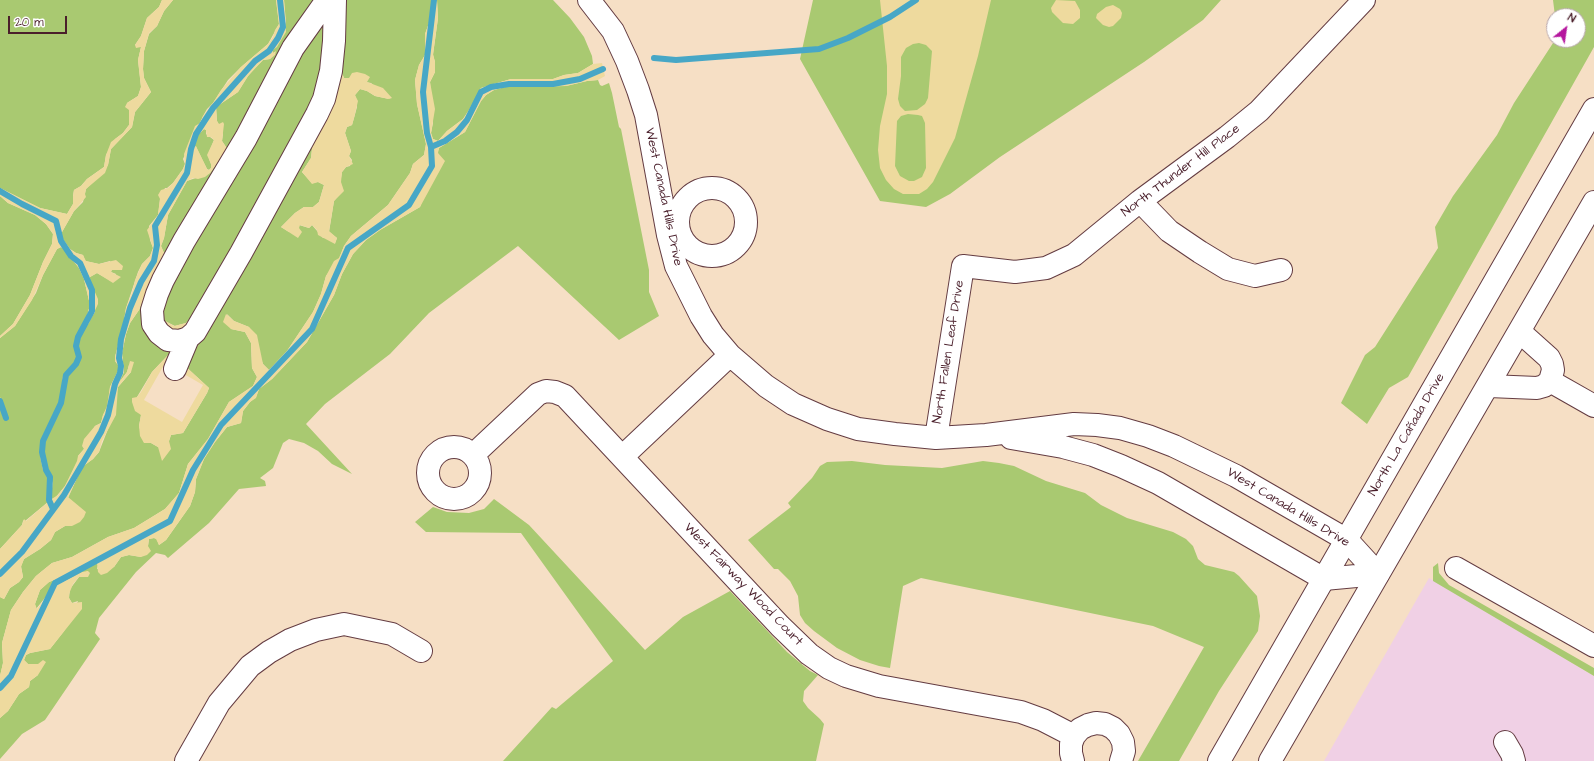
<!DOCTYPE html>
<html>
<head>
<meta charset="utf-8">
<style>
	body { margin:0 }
	#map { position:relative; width:1594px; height:761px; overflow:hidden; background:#f6dfc5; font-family:"Architects Daughter",sans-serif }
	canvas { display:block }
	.north { position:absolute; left:1546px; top:8px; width:40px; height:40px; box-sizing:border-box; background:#fff; border:1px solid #b7a5aa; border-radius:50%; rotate:30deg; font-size:11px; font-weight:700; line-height:16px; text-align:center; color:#4a1f2b }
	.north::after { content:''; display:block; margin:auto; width:14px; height:18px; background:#b5179e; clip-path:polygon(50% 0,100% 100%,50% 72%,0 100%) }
	.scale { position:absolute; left:8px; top:16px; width:59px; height:18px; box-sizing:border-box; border:2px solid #4a1f2b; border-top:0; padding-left:5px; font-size:12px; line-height:14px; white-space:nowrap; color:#4a1f2b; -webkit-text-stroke:3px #fff; paint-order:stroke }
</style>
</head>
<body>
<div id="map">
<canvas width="1594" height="761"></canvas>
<div class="north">N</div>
<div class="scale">20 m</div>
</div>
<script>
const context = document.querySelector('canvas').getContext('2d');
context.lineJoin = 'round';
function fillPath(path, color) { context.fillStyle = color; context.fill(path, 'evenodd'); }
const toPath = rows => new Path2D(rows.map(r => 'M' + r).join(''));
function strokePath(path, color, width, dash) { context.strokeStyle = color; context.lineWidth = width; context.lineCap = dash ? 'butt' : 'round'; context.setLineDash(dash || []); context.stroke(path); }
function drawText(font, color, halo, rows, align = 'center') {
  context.font = font + ' "Architects Daughter",sans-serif'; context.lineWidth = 3.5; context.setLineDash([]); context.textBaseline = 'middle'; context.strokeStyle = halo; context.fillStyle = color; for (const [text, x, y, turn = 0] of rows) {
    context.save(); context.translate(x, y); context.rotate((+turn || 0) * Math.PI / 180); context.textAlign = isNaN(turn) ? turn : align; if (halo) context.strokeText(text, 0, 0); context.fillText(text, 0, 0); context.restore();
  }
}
fillPath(toPath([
	[1429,578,1594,676,1594,761,1324,761]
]), '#f0d0e5');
fillPath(toPath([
	[0,0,162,0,159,7,147,18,141,36,135,45,141,47,138,60,141,87,138,96,127,103,129,109,129,125,123,133,115,139,106,155,104,167,87,179,81,186,74,190,73,196,73,204,67,214,40,208,0,188],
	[173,0,276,0,279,24,268,44,241,67,228,80,213,103,207,109,203,116,183,159,185,164,183,169,173,183,167,188,165,188,160,199,158,215,149,226,150,240,153,248,150,256,142,264,138,272,126,308,123,326,115,357,115,361,118,365,119,369,110,387,108,406,103,415,101,423,95,426,84,449,78,456,78,461,65,486,55,498,50,500,50,473,46,467,44,457,45,442,61,407,66,378,79,361,80,357,79,349,79,336,95,312,94,289,90,281,90,277,97,273,113,282,116,274,111,272,112,269,116,270,110,261,99,264,85,261,83,255,76,253,70,249,62,238,62,232,74,211,83,202,86,189,108,165,111,149,132,127,135,112,151,92,144,78,143,69,144,51,149,34,157,26,164,11],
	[284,0,319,0,154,289,170,353,152,372,137,397,141,415,139,426,144,442,151,443,158,447,169,441,171,435,183,433,207,393,209,388,184,365,313,140,311,158,302,172,312,183,318,182,324,185,319,202,313,207,304,207,295,213,281,227,289,232,299,228,299,225,309,228,312,225,323,238,326,238,335,243,337,238,329,232,334,201,338,196,342,172,346,167,350,166,352,160,349,156,351,151,345,133,347,127,352,125,354,118,357,107,355,95,360,89,367,91,375,96,389,99,371,83,344,78,342,73,343,0,431,0,432,6,429,23,425,34,425,55,419,65,415,80,417,104,426,144,424,155,413,164,410,173,388,205,351,236,344,246,339,259,326,276,321,294,313,312,287,351,269,370,263,364,249,327,234,321,227,314,231,329,245,332,251,343,252,368,257,377,253,386,229,402,208,439,188,464,179,493,165,509,134,528,108,537,72,557,52,563,36,576,23,592,11,610,2,643,3,663,0,676,0,597,4,599,10,588,19,582,23,577,21,566,24,559,40,549,51,540,55,532,65,526,72,526,68,498,82,467,93,459,99,452,108,429,118,387,131,372,129,365,127,372,120,382,119,381,124,372,122,353,126,334,130,323,139,310,151,280,164,253,161,246,164,238,168,215,187,181,210,173,220,159,227,153,228,150,222,141,223,134,217,121,216,107,238,92,248,76,255,68,263,60,270,59,275,52,273,53,273,50,286,22],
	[437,0,553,0,570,18,584,37,592,56,593,64,578,73,564,75,553,79,511,79,481,88,469,110,463,119,447,131,438,141,433,139,431,133,433,123,430,82,435,72,435,62,433,55,438,18],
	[813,0,1221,0,1203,20,1144,62,1000,157,950,194,926,207,880,201,800,59],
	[1553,0,1594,0,1594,47,1408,377,1389,388,1367,424,1341,403,1365,355,1375,347,1438,248,1435,227,1453,196,1497,135,1514,103,1555,40,1578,40,1578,16,1555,16],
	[318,24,328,28,319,98,197,310,186,323,175,326,165,321,158,314,159,303],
	[598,80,600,85,602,86,609,83,612,93,619,127,621,129,649,270,649,292,659,316,619,340,518,246,429,313,390,354,325,404,306,424,352,474,332,464,318,451,304,443,289,439,283,443,273,468,260,478,265,481,266,486,239,489,209,523,168,558,165,555,156,553,136,572,99,618,95,633,100,639,45,720,22,734,0,759,0,718,8,711,19,694,29,687,30,681,38,675,38,664,28,664,24,660,26,655,30,653,50,649,64,631,78,601,72,603,69,598,70,589,79,577,88,577,88,571,58,584,48,594,36,609,35,604,40,590,49,582,70,574,92,562,97,563,98,565,97,569,114,567,121,557,129,555,141,557,148,546,149,539,154,538,157,539,159,545,166,540,190,506,195,492,196,479,204,459,215,442,227,427,241,423,243,411,250,402,256,397,259,389,272,379,307,342,334,295,342,274,353,254,366,240,380,230,420,207,439,148,465,132,481,101,486,95,494,90,505,87,566,86,587,81],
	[204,129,206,130,206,134,214,140,210,150,209,159,211,164,211,168,209,170,207,169,196,147,194,149,193,147,196,137],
	[0,196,8,203,35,215,46,224,53,234,52,244,43,262,30,295,13,324,0,336],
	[61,247,64,249,79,268,84,279,90,305,87,316,79,332,77,339,76,361,63,376,61,400,56,413,41,441,43,470,49,476,49,480,48,502,25,521,24,520,23,521,22,525,0,549,0,406,3,413,5,410,0,397,0,338,15,326,36,293,43,275,57,249],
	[852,461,885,465,942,468,983,461,999,463,1014,466,1046,481,1085,493,1101,505,1127,518,1173,532,1186,539,1193,546,1198,559,1205,565,1234,572,1239,576,1257,596,1260,616,1258,631,1219,691,1179,761,1138,761,1204,647,1153,626,921,578,903,586,890,668,879,666,860,660,837,648,814,631,805,623,800,615,798,596,790,581,778,569,774,569,748,540,791,507,788,503,812,478,820,466,827,462],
	[494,499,529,525,645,650,683,617,730,591,787,652,810,671,818,675,804,691,803,701,808,708,820,719,824,724,816,761,503,761,552,707,556,709,613,661,521,533,426,532,415,522,433,507,447,512,469,513,484,509],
	[1438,563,1439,573,1449,585,1594,668,1594,676,1433,581,1433,567]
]), '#a9c971');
fillPath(toPath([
	[162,0,173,0,164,11,157,26,149,33,144,51,143,69,144,78,151,92,135,112,132,127,111,149,108,165,105,173,86,189,85,194,86,197,74,211,62,232,62,238,70,249,76,253,83,255,86,261,99,264,116,260,123,266,122,270,112,270,111,272,121,277,113,283,97,273,90,277,90,281,98,299,98,304,89,323,79,336,79,349,80,357,79,361,66,378,61,407,45,442,44,457,46,467,53,483,50,500,58,495,65,486,77,461,78,456,84,449,82,446,84,439,95,426,101,423,103,415,107,406,110,387,119,369,118,365,115,361,115,357,123,326,126,308,132,293,135,280,142,264,150,256,153,248,147,230,158,215,160,199,158,195,161,190,168,188,173,183,183,169,185,164,184,154,195,126,200,123,203,116,213,103,221,90,241,67,268,44,273,37,275,30,279,24,276,0,284,0,286,32,277,47,273,50,273,53,276,51,275,55,270,59,263,60,248,76,238,92,216,107,217,121,219,124,223,122,224,124,222,141,228,150,227,153,220,159,210,173,205,177,198,179,193,178,187,181,168,215,164,238,161,246,164,253,151,280,139,310,130,323,126,334,122,353,124,372,120,381,127,372,130,361,134,362,131,372,118,387,116,415,102,441,99,452,93,459,82,467,68,497,86,512,84,517,80,522,72,526,65,526,55,532,51,540,40,549,24,559,21,567,23,577,19,582,10,588,4,599,0,597,0,549,22,525,24,519,26,521,48,502,49,480,49,476,43,470,40,457,41,441,56,413,61,400,63,376,76,361,77,355,74,347,79,332,87,316,90,305,84,279,79,268,64,249,61,247,57,249,43,275,32,300,15,326,0,338,0,336,13,324,30,295,43,262,52,244,53,234,46,224,35,215,8,203,0,196,0,188,40,208,67,214,73,204,73,196,74,190,81,186,87,179,104,167,106,155,111,142,123,133,129,125,129,110,125,107,127,103,138,96,141,87,138,60,141,47,136,48,135,45,141,36,147,18,159,7],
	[204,129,206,130,207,137,211,137,214,140,207,155,211,164,211,168,209,170,207,169,196,146,193,147,196,137],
	[319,0,343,0,340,13,338,40,339,58,336,69,342,73,344,78,349,78,352,73,357,72,365,74,370,77,367,82,383,88,392,98,389,99,375,96,367,91,360,89,355,95,358,101,354,118,352,125,347,127,345,133,351,151,349,156,353,164,346,167,342,172,341,182,344,191,334,201,329,231,337,238,335,244,318,235,317,230,312,225,309,228,300,225,299,228,302,232,298,238,281,227,295,213,304,207,313,207,319,202,322,192,324,185,318,182,312,184,302,172,311,158,313,140,311,138,306,145,282,190,261,223,264,227,263,235,248,251,236,271,224,292,221,305,216,312,209,319,185,359,184,365,209,388,207,393,183,433,171,435,169,441,171,449,162,461,158,447,151,443,144,443,140,436,139,426,141,415,135,411,132,402,132,398,137,397,141,392,152,372,170,353,169,351,159,345,154,339,146,328,146,315,154,290,170,255,239,141,292,43],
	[318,24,328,28,330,32,326,75,313,114,242,237,214,280,197,310,186,323,174,326,165,321,159,314,159,303,163,291,184,249,251,141,293,59,314,25],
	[165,363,203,385,182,422,144,400],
	[431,0,437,1,438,18,433,54,435,62,435,72,430,82,435,109,431,133,433,139,438,141,447,131,463,119,469,110,481,88,490,85,511,79,553,79,564,75,578,73,593,64,602,63,605,76,598,80,587,81,566,86,505,87,494,90,486,95,481,101,465,132,439,148,438,153,445,161,420,207,380,230,366,240,353,254,342,274,334,295,307,342,272,379,259,389,256,398,250,402,243,411,241,423,227,427,215,442,204,459,196,479,195,492,190,506,166,540,159,545,156,539,154,538,149,539,148,546,151,551,147,555,141,557,129,555,121,557,114,567,107,573,101,575,98,572,97,563,92,562,70,574,49,582,40,590,35,604,37,609,55,586,82,572,88,571,90,573,88,577,79,577,73,584,69,594,69,598,72,603,82,602,82,609,50,649,30,653,26,655,24,660,28,664,38,664,43,660,46,662,38,675,30,681,29,687,19,694,8,711,0,718,0,676,3,663,2,643,11,610,23,592,36,576,52,563,72,557,108,537,134,528,165,509,179,493,188,464,208,439,229,402,253,386,257,377,252,368,251,343,245,332,231,329,223,322,226,314,234,321,249,327,257,335,263,364,269,370,287,351,313,312,321,294,326,276,334,261,339,258,344,246,351,236,388,205,410,173,413,164,424,155,426,144,417,104,415,80,419,65,425,55,425,34,429,23,432,6],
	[880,0,991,0,978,56,955,138,933,182,927,189,919,194,903,194,894,189,886,180,880,168,878,150,880,126,887,94,887,66],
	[919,43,926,45,932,51,928,98,925,104,917,110,905,111,900,106,898,99,901,76,901,57,906,48,913,44],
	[908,114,918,115,922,116,925,123,926,168,922,177,914,181,909,181,900,176,895,166,897,121,901,116],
	[1056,0,1075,1,1080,10,1080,18,1073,24,1063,23,1052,12,1051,8],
	[1113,5,1120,9,1122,13,1121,18,1113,26,1109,27,1103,25,1096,18,1097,14,1106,7]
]), '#eeda9e');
strokePath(toPath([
	[654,58,676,60,819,49,848,38,890,17,916,0],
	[431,147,445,141,457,132,467,120,481,92,491,87,509,84,553,84,580,79,603,69],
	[0,191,22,204,56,221,61,241,71,256,80,263,92,290,92,311,78,337,76,346,79,357,76,364,66,375,61,403,43,441,42,452,46,470,50,477,49,500,53,509],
	[0,401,6,418],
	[0,574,22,552,64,495,101,432,108,415,115,384,120,373,121,366,119,358,121,339,130,308,141,282,154,261,157,245,155,226,187,173,191,149,196,134,213,108,255,61,269,51,278,38,283,27,280,0],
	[0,688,11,676,55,583,170,521,193,470,221,425,312,329,348,248,409,205,432,166,431,147,427,133,423,92,434,0]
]), '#47a7c6', 6);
const minor = toPath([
	[327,0,293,48,246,138,184,241,163,280,157,294,152,310,153,324,159,333,168,340,180,341,188,338,195,332,241,253,317,114,324,99,331,71,334,41,335,0],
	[589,0,613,31,627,61,638,90,646,115,668,235,676,266,701,316,713,335,730,355,766,386,793,404,827,419,858,429,895,434,936,438,986,435,1074,424,1097,425,1120,428,1148,436,1174,446,1236,476,1347,540,1378,574],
	'678 222a34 34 0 1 1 68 0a34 34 0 1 1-68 0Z',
	[1140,201,1169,231,1200,252,1228,269,1255,276,1281,270],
	[175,369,188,338],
	[1550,381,1594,406],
	[1489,386,1537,388,1544,386,1550,381,1553,370,1552,364,1549,358,1520,332],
	[936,438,963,266,1015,272,1046,268,1074,255,1140,201,1227,137,1259,111,1364,0],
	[1011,438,1063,447,1093,455,1121,466,1158,483,1324,579,1378,574],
	'428 473a26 26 0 1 1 52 0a26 26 0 1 1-52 0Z',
	[473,455,538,394,546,391,555,392,565,396,780,626,809,654,829,668,846,676,879,686,1021,712,1043,720,1074,736],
	[622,457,730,355],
	[1456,568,1594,646],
	[1505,742,1512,754,1514,761],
	[186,761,219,703,250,666,269,652,290,640,316,630,344,624,392,634,421,651],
	[1073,761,1071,753,1071,744,1074,736,1080,729,1088,725,1096,723,1105,724,1113,728,1119,734,1123,742,1124,751,1121,761]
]);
const major = toPath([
	[1219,761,1594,109],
	[1270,761,1594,202]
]);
strokePath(minor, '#643c42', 24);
strokePath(major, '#643c42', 24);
strokePath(minor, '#fff', 22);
strokePath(major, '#fff', 22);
drawText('13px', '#4a1f2b', '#fff', [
	["North Thunder Hill Place",1181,171,-37],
	["West Canada Hills Drive",663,197,78],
	["North Fallen Leaf Drive",949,352,-81],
	["North La Cañada Drive",1407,435,-60],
	["West Canada Hills Drive",1288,508,31],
	["West Fairway Wood Court",743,585,46]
]);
</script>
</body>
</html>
